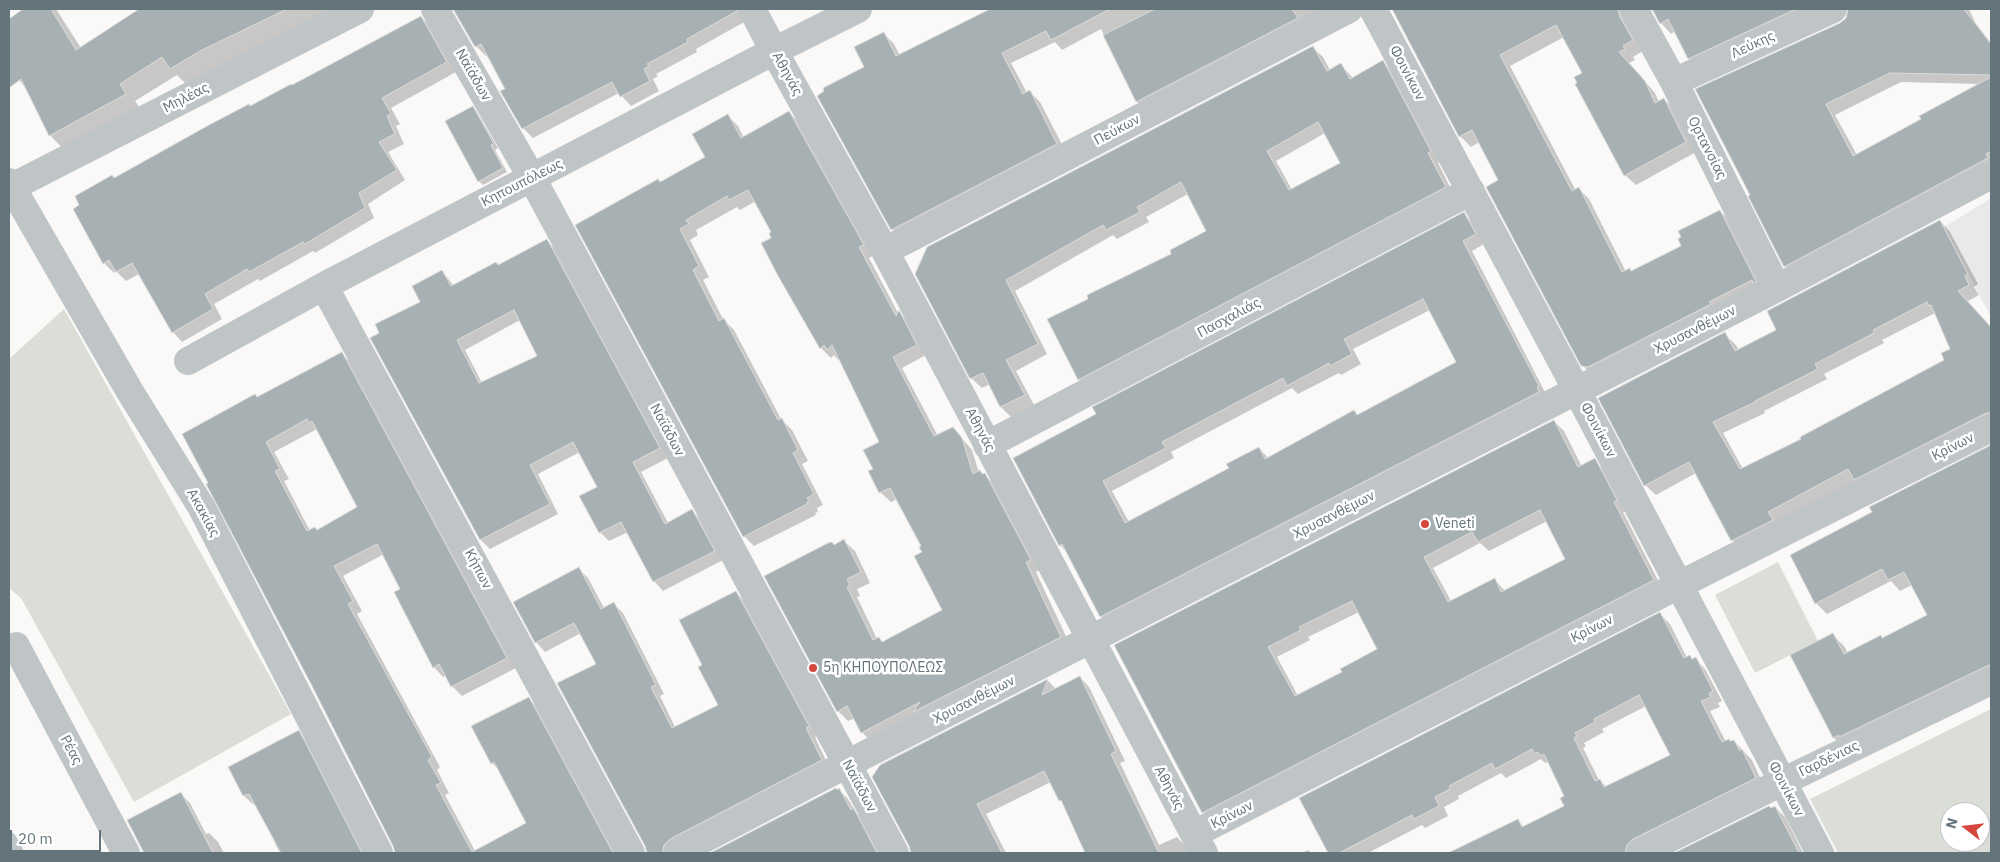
<!DOCTYPE html>
<html>
<head>
<meta charset="utf-8">
<style>
	body { margin:0 }
	#map { position:relative; width:2000px; height:862px; overflow:hidden; background:#faf9f8; font-family:"IBM Plex Sans",sans-serif }
	canvas { display:block }
	.frame { position:absolute; inset:0; border:10px solid #63747a; pointer-events:none }
	.north { position:absolute; left:1940px; top:802px; width:50px; height:50px; box-sizing:border-box; background:#fff; border:1px solid #c1c7ca; border-radius:50%; rotate:286deg; font-size:14px; font-weight:700; line-height:20px; text-align:center; color:#63747a }
	.north::after { content:''; display:block; margin:auto; width:18px; height:22px; background:#d5463d; clip-path:polygon(50% 0,100% 100%,50% 72%,0 100%) }
	.scale { position:absolute; left:10px; top:830px; width:91px; height:22px; box-sizing:border-box; border:2px solid #63747a; border-top:0; padding-left:6px; font-size:15px; line-height:18px; white-space:nowrap; color:#63747a; -webkit-text-stroke:4px #fff; paint-order:stroke }
</style>
</head>
<body>
<div id="map">
<canvas width="2000" height="862"></canvas>
<div class="frame"></div>
<div class="north">N</div>
<div class="scale">20 m</div>
</div>
<script>
const context = document.querySelector('canvas').getContext('2d');
context.lineJoin = 'round';
function fillPath(path, color) { context.fillStyle = color; context.fill(path, 'evenodd'); }
const toPath = rows => new Path2D(rows.map(r => 'M' + r).join(''));
function strokePath(path, color, width, dash) { context.strokeStyle = color; context.lineWidth = width; context.lineCap = dash ? 'butt' : 'round'; context.setLineDash(dash || []); context.stroke(path); }
function drawText(font, color, halo, rows, align = 'center') {
  context.font = font + ' "IBM Plex Sans",sans-serif'; context.lineWidth = 5; context.setLineDash([]); context.textBaseline = 'middle'; context.strokeStyle = halo; context.fillStyle = color; for (const [text, x, y, turn = 0] of rows) {
    context.save(); context.translate(x, y); context.rotate((+turn || 0) * Math.PI / 180); context.textAlign = isNaN(turn) ? turn : align; if (halo) context.strokeText(text, 0, 0); context.fillText(text, 0, 0); context.restore();
  }
}
fillPath(toPath([
	[1991,198,1991,317,1944,227]
]), '#e8e9e8');
fillPath(toPath([
	[64,309,291,714,134,802,21,598,9,588,9,359],
	[1778,562,1818,641,1755,673,1715,595],
	[1991,709,1991,853,1838,853,1810,799],
	[1950,812,1980,812,1980,842,1950,842]
]), '#dbded7');
fillPath(toPath([
	[25,9,56,9,81,48,142,9,349,9,187,85,177,75,135,101,142,111,66,152,50,135,28,91,9,68,9,21],
	[454,9,750,9,746,21,696,49,697,52,656,74,658,76,653,79,659,91,631,106,619,93,533,138,523,128,507,90,488,55,486,56,476,46],
	[987,9,1348,9,1147,112,1137,102,1101,29,1062,50,1055,42,1011,63,1027,93,1030,92,1040,102,1067,154,903,240,892,229,818,96,866,67,884,34,894,44,900,56,988,11],
	[1393,9,1634,9,1643,51,1633,57,1635,60,1629,63,1655,93,1659,102,1664,99,1675,110,1696,152,1636,185,1625,175,1584,73,1564,37,1510,66,1576,191,1579,189,1589,199,1626,272,1630,270,1632,272,1683,246,1720,211,1731,222,1766,292,1593,376,1582,365,1499,181,1479,142,1471,147,1460,136],
	[1653,9,1829,9,1699,68,1689,58,1675,31,1671,34,1661,23],
	[1850,9,1969,9,1975,22,1991,43,1991,173,1795,276,1785,266,1841,24,1847,18],
	[1901,82,1980,84,1922,120,1857,155,1835,115],
	[421,17,431,27,456,72,391,108,400,124,396,126,404,144,388,152,405,180,368,204,374,218,315,253,313,251,260,281,258,279,214,304,222,319,182,342,173,332,139,274,126,281,116,271,114,273,104,263,115,179],
	[1312,47,1323,57,1330,70,1340,64,1353,78,1383,62,1393,72,1441,162,1438,163,1455,197,1089,389,1079,379,1173,254,1208,232,1188,194,1146,217,1149,222,1117,239,1113,235,1015,291,1047,354,1016,371,1034,405,1011,417,1001,407,990,384,982,388,971,378,916,274],
	[1325,133,1342,164,1292,190,1276,161],
	[473,108,477,112,498,148,495,150,507,172,483,185,479,181],
	[789,112,799,123,873,256,869,258,898,313,899,312,909,322,926,355,902,368,938,436,953,428,972,450,979,473,985,475,995,485,1040,570,1036,572,1071,647,872,743,862,732,855,718,848,721,838,711,835,546,844,541,855,551,870,583,857,589,860,596,857,597,877,639,879,638,883,643,943,611,923,547,897,499,891,502,880,492,875,470,880,442,840,358,838,360,834,355,831,358,821,348,778,273,773,232,756,201,740,210,737,207,696,230,698,235,690,240,709,277,703,280,723,319,734,330,781,419,792,430,808,461,802,464,823,505,817,508,818,512,815,513,816,515,754,546,744,536,660,183,706,157,728,116,738,126,744,138],
	[1464,214,1473,224,1484,244,1472,251,1547,396,1110,626,1101,616,1068,553,1060,545,1014,459],
	[1430,310,1457,363,1358,416,1354,411,1269,459,1259,448,1230,469,1129,522,1112,491,1174,458,1171,452,1292,388,1298,394,1339,373,1341,375,1361,364,1353,349],
	[1940,221,1950,232,1978,284,1974,287,1979,295,1968,301,1991,328,1991,426,1743,551,1732,540,1696,473,1656,495,1645,485,1725,334,1735,344,1739,350,1778,331],
	[1935,313,1952,349,1946,361,1803,439,1743,469,1723,433,1765,413,1764,411,1827,379,1824,374,1884,343,1882,340],
	[547,241,556,250,668,458,641,472,668,523,692,511,701,520,723,560,663,591,654,581,628,532,609,541,600,532,599,488,580,452,538,474,558,514,490,549,481,540,381,333,422,302,442,271,454,286,499,266],
	[520,320,539,357,482,383,465,350],
	[342,354,351,363,516,668,462,696,452,686,446,675,443,677,434,667,402,589,384,554,343,576,362,611,357,614,440,767,437,770,449,793,445,795,475,851,527,823,500,771,492,763,529,699,538,708,617,853,396,853,394,845,260,582,257,398],
	[317,429,359,508,317,531,310,531,284,481,289,479,274,452],
	[1554,421,1564,431,1582,467,1594,460,1604,470,1626,511,1623,512,1663,590,1212,822,1203,812,1116,645],
	[1547,521,1567,560,1505,591,1494,579,1451,601,1433,568,1480,543,1489,551],
	[1359,612,1379,650,1343,672,1298,696,1277,657,1310,640,1308,637],
	[1963,478,1991,533,1991,680,1845,749,1834,738,1792,655,1833,635,1844,646,1848,653,1881,637,1883,639,1928,616,1912,585,1900,591,1891,581,1827,614,1816,603],
	[579,569,588,578,604,608,613,603,623,613,664,694,660,696,675,727,720,706,704,665,736,592,745,602,817,736,815,737,830,769,667,853,653,853,646,847,597,664,581,633,545,652,536,642,515,603],
	[1660,614,1670,624,1687,658,1690,657,1693,660,1696,659,1705,669,1722,701,1718,703,1720,707,1710,711,1726,742,1734,741,1752,760,1765,788,1638,853,1461,853,1482,843,1518,821,1524,827,1565,807,1566,797,1548,762,1545,763,1541,759,1506,778,1501,773,1458,796,1459,799,1444,807,1448,816,1425,828,1422,825,1368,853,1330,853,1300,798],
	[1646,706,1672,755,1607,787,1599,780,1583,748,1586,746,1584,743,1604,732,1602,729],
	[1080,677,1089,687,1125,761,1120,763,1159,845,1177,837,1186,847,1190,853,1090,853,1051,782,986,814,1006,853,912,853,910,845,1047,680,1056,689],
	[298,732,308,742,365,853,280,853,275,844,276,842,256,804,254,805,244,796,230,768],
	[835,789,839,790,848,799,855,811,862,819,881,853,713,853],
	[181,794,190,803,206,834,209,833,218,842,224,853,146,853,129,821],
	[1769,807,1771,809,1775,807,1785,817,1803,853,1677,853],
	[1308,850,1311,853,1301,853]
]), '#0003');
const building = toPath([
	[23,9,51,9,76,50,139,9,287,9,200,51,170,69,162,57,120,84,126,94,49,136,21,79,9,88,9,19,23,9],
	[453,9,736,9,737,11,687,39,688,42,647,64,649,66,644,69,650,81,620,97,612,82,522,129,500,91,505,89,481,44,475,47,453,9],
	[990,9,1110,9,1051,40,1046,31,1002,53,1023,94,1030,90,1057,144,891,230,817,96,824,91,823,88,864,67,854,47,884,32,896,56,990,9],
	[1155,9,1292,9,1298,18,1136,102,1103,35,1155,9],
	[1392,9,1618,9,1620,17,1633,40,1623,46,1625,49,1619,52,1645,81,1655,103,1664,98,1686,142,1624,176,1575,84,1577,83,1574,77,1582,73,1556,25,1500,55,1572,191,1579,187,1622,272,1630,268,1631,271,1681,246,1678,239,1681,237,1678,231,1720,210,1756,281,1753,283,1752,280,1709,302,1711,304,1588,367,1581,366,1486,187,1498,180,1472,130,1459,137,1392,9],
	[1652,9,1796,9,1688,59,1668,19,1660,24,1652,9],
	[1848,9,1964,9,1991,44,1991,75,1890,73,1826,104,1853,156,1921,119,1919,116,1991,77,1991,151,1986,154,1988,158,1784,267,1748,196,1750,195,1695,89,1840,23,1846,18,1848,9],
	[421,16,447,62,382,98,391,114,387,116,395,134,379,142,397,170,359,193,365,208,305,244,303,242,249,272,247,269,205,294,213,309,172,333,132,263,116,272,109,260,103,264,73,209,79,205,75,196,112,175,114,178,209,125,249,104,250,106,291,84,292,85,421,16],
	[1313,46,1327,71,1341,63,1350,79,1383,60,1431,151,1428,153,1446,187,1078,380,1047,319,1088,299,1087,295,1171,254,1170,250,1206,231,1181,182,1137,207,1140,212,1106,230,1103,225,1006,280,1038,344,1006,360,1025,395,1000,407,983,373,970,379,915,274,927,247,1313,46],
	[1318,122,1340,163,1289,190,1267,151,1318,122],
	[473,106,494,144,491,145,503,168,478,182,445,121,473,106],
	[789,111,864,245,859,247,896,316,899,310,917,345,893,357,934,436,953,427,962,438,973,474,980,470,982,474,985,473,1031,560,1026,562,1061,637,913,712,920,702,861,733,847,706,837,712,764,576,828,543,832,542,834,545,844,539,861,572,847,579,850,585,847,587,873,640,879,637,882,642,942,610,914,556,922,552,919,547,921,546,890,488,879,493,868,471,873,469,863,450,879,442,832,345,827,350,824,345,820,349,777,274,761,243,771,238,769,233,771,232,748,190,729,200,727,196,686,220,689,224,680,229,699,266,693,270,719,321,724,318,778,420,782,418,798,450,793,453,814,494,807,498,809,501,806,503,807,504,743,537,575,225,658,179,660,182,705,157,692,134,728,114,741,138,789,111],
	[1464,212,1476,234,1463,241,1539,386,1537,387,1539,392,1100,617,1062,544,1059,546,1013,458,1096,414,1092,407,1464,212],
	[1423,299,1456,362,1357,415,1354,410,1265,459,1259,447,1226,464,1229,468,1125,523,1103,481,1166,448,1162,442,1283,378,1287,386,1329,363,1330,366,1352,354,1344,339,1423,299],
	[1940,220,1968,274,1965,276,1969,285,1958,291,1991,327,1991,412,1984,414,1854,480,1848,469,1768,512,1773,520,1731,541,1689,462,1644,486,1598,398,1725,332,1735,351,1776,330,1767,311,1940,220],
	[1927,302,1929,306,1931,305,1950,349,1941,353,1944,360,1800,437,1801,439,1740,469,1713,422,1755,402,1755,401,1818,369,1815,364,1874,333,1873,330,1927,302],
	[547,239,660,448,633,462,665,524,692,509,715,551,653,582,621,522,599,533,579,496,597,487,573,442,530,465,550,504,480,540,370,338,379,333,375,324,420,302,412,286,442,270,451,286,496,262,498,265,547,239],
	[514,310,537,356,479,383,457,340,514,310],
	[342,352,507,658,451,687,439,664,433,668,394,592,400,589,377,544,334,566,353,601,348,604,432,757,428,760,441,783,436,785,472,852,526,823,494,762,491,764,471,726,529,697,613,853,395,853,393,846,311,684,206,484,208,483,182,434,255,394,257,397,342,352],
	[307,419,309,423,312,421,357,507,317,530,315,527,307,531,275,471,280,469,266,442,307,419],
	[1554,420,1578,467,1595,458,1617,500,1614,502,1654,580,1202,813,1114,645,1554,420],
	[1540,510,1565,559,1501,592,1495,578,1448,602,1424,557,1472,532,1478,542,1540,510],
	[1352,601,1377,649,1340,669,1342,672,1295,696,1268,647,1301,630,1299,627,1352,601],
	[1991,445,1991,664,1839,737,1839,735,1833,738,1790,655,1833,633,1844,654,1881,635,1882,638,1927,615,1904,572,1888,580,1882,569,1815,604,1790,555,1872,512,1869,507,1991,445],
	[579,567,601,609,614,602,656,685,651,687,672,728,718,705,698,667,702,665,679,620,736,591,809,726,806,728,822,760,670,839,664,845,662,853,647,853,645,846,557,683,596,664,574,623,535,643,513,602,579,567],
	[1660,612,1684,658,1690,655,1692,659,1696,657,1713,691,1709,693,1711,697,1701,701,1722,742,1729,739,1730,741,1734,740,1740,751,1742,749,1756,778,1633,839,1627,845,1625,853,1448,853,1518,819,1522,827,1564,806,1560,798,1564,796,1544,754,1540,756,1538,752,1534,754,1532,749,1495,769,1492,763,1449,786,1450,789,1435,797,1439,806,1414,819,1412,815,1339,853,1328,853,1299,798,1660,612],
	[1639,695,1670,755,1604,787,1600,779,1595,781,1574,738,1577,736,1575,733,1595,722,1594,719,1639,695],
	[1080,676,1116,751,1111,754,1159,853,1085,853,1061,800,1059,801,1044,771,977,804,1002,853,911,853,909,846,872,777,880,765,1048,679,1042,695,1080,676],
	[299,730,362,853,281,853,249,794,243,796,228,767,299,730],
	[836,788,837,790,839,788,851,810,853,807,877,853,710,853,836,788],
	[181,792,213,853,144,853,127,820,181,792],
	[1769,806,1771,808,1775,806,1799,853,1674,853,1769,806]
]);
fillPath(building, '#a7b1b4');
strokePath(building, '#dcdbda', 1);
strokePath(toPath([
	[9,840,16,853]
]), '#bfc5c7', 16);
strokePath(toPath([
	[435,9,532,178,895,853],
	[1373,9,1567,372,1820,853],
	[1634,9,1674,82,1777,288],
	[1674,82,1833,9],
	[9,182,129,390,202,508,379,853],
	[9,191,12,187,360,9],
	[885,251,1349,9],
	[324,286,631,853],
	[188,361,324,286,774,51,885,251,1204,853],
	[987,445,1471,191],
	[16,646,126,853],
	[1194,834,1679,585,1991,428],
	[677,853,847,764,1777,288,1991,175],
	[1640,853,1782,782,1991,681]
]), '#bfc5c7', 28);
strokePath(toPath([
	[752,9,774,51,858,9]
]), '#bfc5c7', 28);
for (const [x, y, r, color] of [
	[1425,524,5,"#d5463d"],
	[813,668,5,"#d5463d"]
]) { const dot = new Path2D(); dot.arc(x, y, r, 0, 2 * Math.PI); context.fillStyle = color; context.fill(dot); strokePath(dot, '#fff', 2); }
drawText('14px', '#63747a', '#fff', [
	["Λεύκης",1753,45,-25],
	["Φοινίκων",1407,73,62],
	["Αθηνάς",787,74,61],
	["Ναϊάδων",473,75,60],
	["Μηλέας",186,98,-27],
	["Πεύκων",1117,130,-28],
	["Ορτανσίας",1707,148,63],
	["Κηπουπόλεως",522,183,-27],
	["Πασχαλιάς",1229,318,-28],
	["Χρυσανθέμων",1695,330,-27],
	["Ναϊάδων",667,430,62],
	["Αθηνάς",980,430,62],
	["Φοινίκων",1598,430,62],
	["Κρίνων",1953,447,-27],
	["Ακακίας",203,513,61],
	["Χρυσανθέμων",1334,515,-27],
	["Κήπων",478,569,62],
	["Κρίνων",1592,629,-27],
	["Χρυσανθέμων",974,700,-27],
	["Ρέας",71,750,62],
	["Γαρδένιας",1829,759,-26],
	["Ναϊάδων",859,786,62],
	["Αθηνάς",1169,788,62],
	["Φοινίκων",1786,789,62],
	["Κρίνων",1232,815,-27]
]);
drawText('14px', '#63747a', '#fff', [
	["Veneti",1435,524],
	["5η ΚΗΠΟΥΠΟΛΕΩΣ",823,668]
], 'left');
</script>
</body>
</html>
